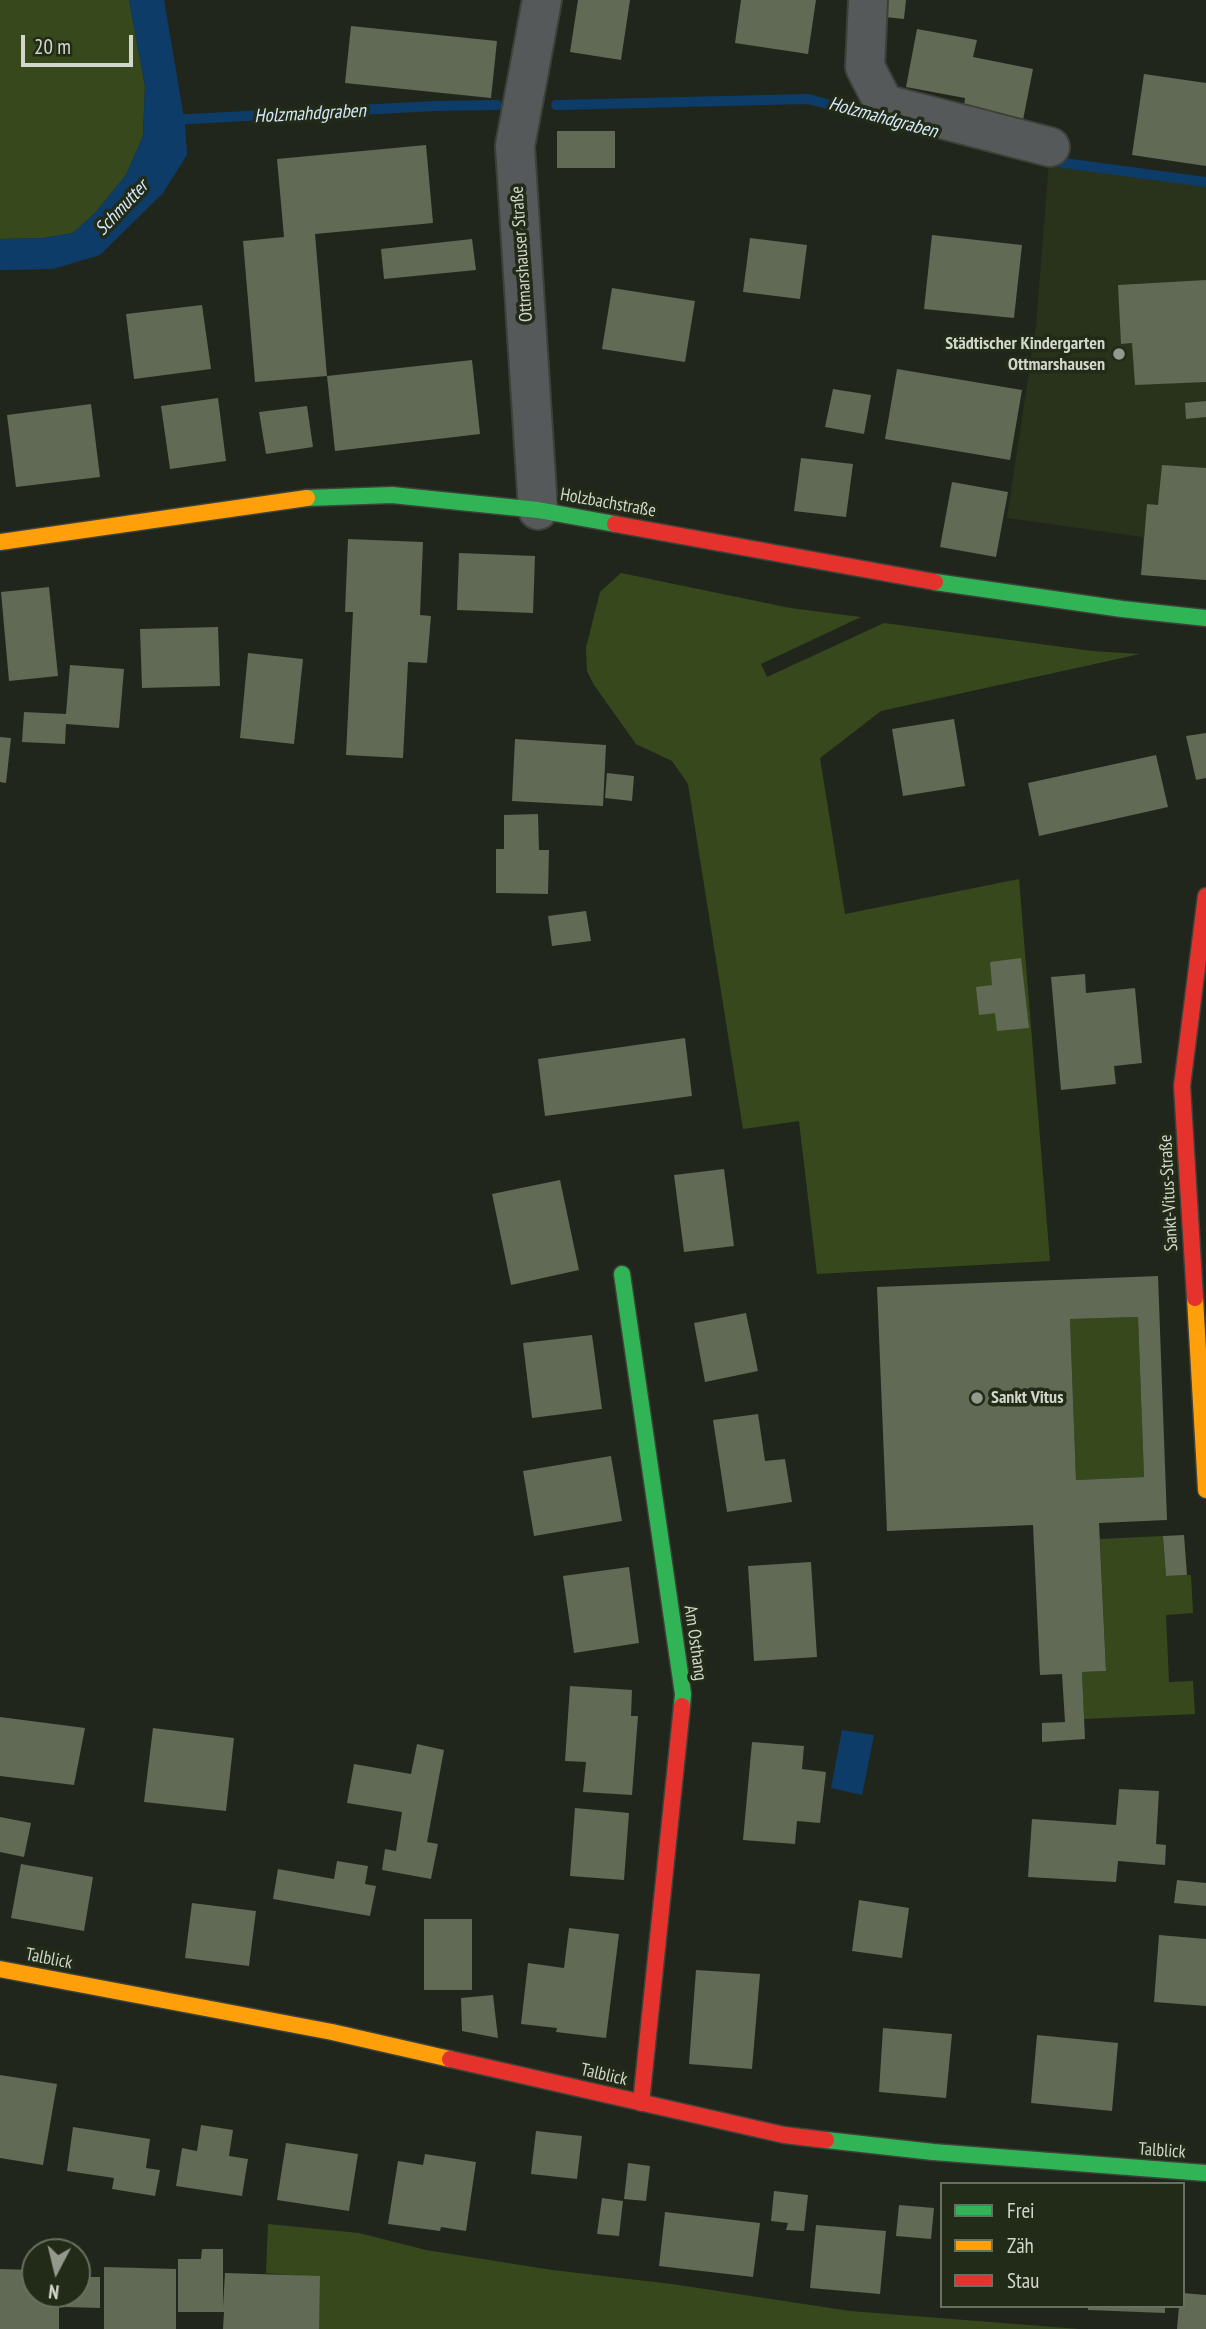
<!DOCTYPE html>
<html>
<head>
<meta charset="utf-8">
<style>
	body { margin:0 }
	#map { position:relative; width:1206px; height:2329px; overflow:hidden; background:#21261c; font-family:"PT Sans Narrow",sans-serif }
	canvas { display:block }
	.legend { position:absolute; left:940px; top:2182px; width:245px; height:126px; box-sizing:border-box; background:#222b17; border:2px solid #68705f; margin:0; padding:9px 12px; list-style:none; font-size:21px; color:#d2d7cb }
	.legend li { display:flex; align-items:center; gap:14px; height:35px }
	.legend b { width:35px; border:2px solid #68705f }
	.north { position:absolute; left:21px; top:2238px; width:70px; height:70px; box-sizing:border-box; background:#222b17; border:2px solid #68705f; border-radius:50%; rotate:187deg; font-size:19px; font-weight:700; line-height:28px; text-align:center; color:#d2d7cb }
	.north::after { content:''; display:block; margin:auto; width:24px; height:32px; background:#94998e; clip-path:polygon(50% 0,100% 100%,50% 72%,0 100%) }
	.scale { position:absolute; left:21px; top:35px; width:112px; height:32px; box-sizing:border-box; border:4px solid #d2d7cb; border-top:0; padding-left:9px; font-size:21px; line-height:24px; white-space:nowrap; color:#d2d7cb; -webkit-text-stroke:5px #222b17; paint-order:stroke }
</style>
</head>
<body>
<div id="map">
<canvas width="1206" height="2329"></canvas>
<ul class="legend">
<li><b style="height:9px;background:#30b455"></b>Frei</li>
<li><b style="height:9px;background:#ff9f0a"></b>Zäh</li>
<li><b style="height:9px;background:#e5322d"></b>Stau</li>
</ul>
<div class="north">N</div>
<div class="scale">20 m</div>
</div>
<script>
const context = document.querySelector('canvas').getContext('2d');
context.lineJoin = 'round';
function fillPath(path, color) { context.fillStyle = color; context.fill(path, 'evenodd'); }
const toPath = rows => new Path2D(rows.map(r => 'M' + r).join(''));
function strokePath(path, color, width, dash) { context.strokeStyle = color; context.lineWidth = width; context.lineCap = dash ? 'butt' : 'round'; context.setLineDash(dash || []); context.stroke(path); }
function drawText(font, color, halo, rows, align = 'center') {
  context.font = font + ' "PT Sans Narrow",sans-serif'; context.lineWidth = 7; context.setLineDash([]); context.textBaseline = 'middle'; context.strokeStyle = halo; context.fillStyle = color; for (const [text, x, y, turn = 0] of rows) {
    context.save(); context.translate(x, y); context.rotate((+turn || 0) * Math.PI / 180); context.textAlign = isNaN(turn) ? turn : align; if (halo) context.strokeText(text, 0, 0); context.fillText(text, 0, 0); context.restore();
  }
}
fillPath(toPath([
	[1049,161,1206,182,1206,580,1141,575,1143,537,1007,518,1036,326]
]), '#29331b');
fillPath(toPath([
	[0,0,129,0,145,86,143,136,126,175,95,213,73,233,44,238,0,239],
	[621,573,790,608,861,617,761,664,767,677,884,623,1092,651,1140,654,881,711,820,758,845,914,1019,879,1050,1261,817,1274,799,1121,743,1129,688,784,672,761,636,744,594,685,587,671,586,648,600,592],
	[1138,1317,1144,1477,1076,1480,1070,1319],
	[1163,1536,1166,1576,1191,1575,1193,1613,1166,1615,1169,1682,1193,1681,1195,1714,1084,1719,1082,1672,1106,1671,1100,1539],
	[268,2224,359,2233,426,2250,552,2270,672,2284,850,2311,1079,2329,319,2329,300,2276,266,2273]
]), '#37491c');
fillPath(toPath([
	[129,0,164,0,185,124,187,155,163,193,100,255,53,269,0,270,0,239,44,238,73,233,95,213,126,175,143,136,145,86],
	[842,1730,874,1735,862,1795,831,1788]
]), '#0d3c68');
strokePath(toPath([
	[556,105,808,99,881,118],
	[171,120,435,106,497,105],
	[1049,161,1206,182]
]), '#0d3c68', 10);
fillPath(toPath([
	[578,0,630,0,621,60,570,52],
	[741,0,816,0,808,54,735,43],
	[876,0,906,0,904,19,875,16],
	[351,26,497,41,491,98,345,83],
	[917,29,977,40,973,57,1033,69,1022,125,963,114,965,98,906,87],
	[1144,74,1206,83,1206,166,1132,155],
	[557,131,615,131,615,168,557,168],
	[426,145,433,223,315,234,327,376,472,360,480,434,335,451,327,376,255,382,243,241,284,237,277,159],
	[932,235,1022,245,1014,318,924,309],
	[750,238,807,245,800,299,743,292],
	[472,239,476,270,384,279,381,249],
	[1206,280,1206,382,1135,385,1132,343,1121,344,1118,285],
	[612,288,695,301,685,362,602,349],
	[202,305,211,369,134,379,126,314],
	[897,369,1022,390,1010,460,885,439],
	[833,389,871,395,864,434,825,427],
	[218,398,226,461,170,469,161,406],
	[1206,401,1206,417,1186,419,1185,403],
	[91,404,100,477,16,487,7,415],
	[307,406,313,447,266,454,259,412],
	[801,458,853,464,846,517,794,511],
	[1162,465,1206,468,1206,580,1141,575,1147,504,1158,505],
	[952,482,1008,492,996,557,940,547],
	[348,539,423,542,420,615,431,616,427,663,408,662,403,758,346,755,353,612,345,612],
	[459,553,535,556,533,613,457,610],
	[49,587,58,676,9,681,1,592],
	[218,627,220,686,142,688,140,629],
	[248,653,303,659,294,744,240,738],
	[70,665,124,669,119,728,66,724,65,744,22,742,24,712,66,714],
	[954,719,965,786,903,796,892,729],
	[1206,733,1206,778,1196,780,1186,736],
	[0,737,11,738,6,783,0,782],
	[515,739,606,745,603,806,512,801],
	[1156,755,1168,807,1039,836,1028,783],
	[607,773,634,776,632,801,605,798],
	[538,814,539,850,549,850,548,894,496,893,496,849,504,849,504,815],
	[586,911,591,941,552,946,548,916],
	[1021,958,1029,1028,997,1031,995,1013,979,1015,976,987,992,985,990,962],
	[1085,974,1086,993,1135,988,1142,1063,1114,1066,1116,1084,1061,1090,1051,977],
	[685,1038,692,1096,545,1116,538,1059],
	[724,1169,734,1246,684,1252,674,1175],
	[560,1180,579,1270,511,1285,492,1194],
	[1158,1276,1167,1520,1099,1523,1106,1671,1082,1672,1085,1739,1042,1742,1042,1723,1065,1722,1062,1674,1040,1675,1033,1525,887,1531,877,1287],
	[1138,1317,1144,1477,1076,1480,1070,1319],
	[746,1313,758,1371,705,1382,694,1323],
	[592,1335,602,1409,532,1418,523,1343],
	[758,1414,765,1461,785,1459,792,1502,727,1512,713,1420],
	[611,1456,622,1521,534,1536,523,1471],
	[1184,1535,1187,1575,1166,1576,1163,1536],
	[811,1562,817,1657,754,1661,748,1566],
	[629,1567,639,1643,574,1653,563,1576],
	[570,1686,632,1690,631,1716,638,1716,632,1795,583,1792,586,1762,565,1761],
	[0,1717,85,1728,74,1785,0,1776],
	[153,1728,234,1738,226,1811,144,1802],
	[752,1742,804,1746,802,1769,826,1772,820,1823,797,1821,795,1844,743,1840],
	[417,1744,444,1750,427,1842,438,1844,431,1879,382,1870,385,1849,396,1851,402,1812,347,1803,354,1764,411,1774],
	[1119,1789,1159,1791,1156,1844,1166,1845,1165,1865,1118,1861,1116,1882,1028,1877,1032,1819,1116,1825],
	[575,1808,629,1813,624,1880,570,1876],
	[0,1817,31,1823,24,1857,0,1852],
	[337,1861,368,1866,365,1884,376,1886,370,1916,273,1899,278,1869,334,1879],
	[21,1864,93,1877,84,1931,11,1918],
	[1177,1880,1206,1883,1206,1906,1174,1903],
	[859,1900,909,1908,902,1958,852,1951],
	[192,1903,256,1911,249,1966,185,1958],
	[424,1919,472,1919,472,1990,424,1990],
	[569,1928,619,1934,606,2038,556,2032,557,2028,521,2024,528,1963,564,1968],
	[1159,1935,1206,1939,1206,2006,1154,2002],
	[696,1970,760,1974,752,2069,689,2064],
	[493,1995,498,2038,462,2031,461,1998],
	[883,2028,952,2034,946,2098,879,2092],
	[1037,2035,1118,2043,1112,2111,1031,2103],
	[0,2075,57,2084,43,2165,0,2158],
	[201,2125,233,2130,229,2156,248,2159,242,2196,176,2186,182,2148,197,2151],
	[73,2127,150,2139,146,2168,160,2170,155,2196,112,2189,114,2178,67,2171],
	[536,2131,582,2136,577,2179,531,2174],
	[286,2143,358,2154,349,2211,277,2200],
	[425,2154,476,2162,466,2231,441,2227,440,2231,388,2224,398,2161,423,2165],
	[628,2163,650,2166,646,2201,624,2199],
	[774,2191,808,2195,804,2231,786,2230,788,2223,771,2221],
	[602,2198,623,2201,619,2236,597,2234],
	[899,2205,934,2208,931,2239,896,2236],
	[665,2212,760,2223,753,2277,659,2266],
	[816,2225,886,2231,880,2294,810,2288],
	[202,2249,223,2249,223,2307,225,2273,320,2276,319,2329,223,2329,224,2312,178,2312,178,2259,201,2259],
	[104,2267,176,2269,176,2329,104,2329],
	[0,2269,35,2270,35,2294,59,2294,59,2329,0,2329],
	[77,2277,100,2277,100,2308,66,2307,66,2294,77,2294],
	[1183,2293,1206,2295,1206,2329,1177,2329,1179,2306,1183,2306],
	[1088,2306,1165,2306,1165,2313,1088,2310]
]), '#606a54');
const street = toPath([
	[868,0,865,67,884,104,1050,147],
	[538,510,515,146,542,0]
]);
const fast = toPath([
	[307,498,392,495,538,510,615,524],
	[935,582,1122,609,1206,618],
	[622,1274,683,1694,682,1706],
	[826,2140,933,2152,1206,2173]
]);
const slow = toPath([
	[0,542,307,498],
	[1195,1298,1206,1490],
	[0,1969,332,2032,450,2059]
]);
const jam = toPath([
	[615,524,935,582],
	[1195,1298,1182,1086,1206,896],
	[450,2059,784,2135,826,2140],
	[641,2103,682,1706]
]);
strokePath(street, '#3d4139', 42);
strokePath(fast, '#3d4139', 19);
strokePath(slow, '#3d4139', 19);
strokePath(jam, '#3d4139', 19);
strokePath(street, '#565959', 38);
strokePath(fast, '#30b455', 16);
strokePath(slow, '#ff9f0a', 16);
strokePath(jam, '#e5322d', 16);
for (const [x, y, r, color] of [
	[1119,354,7,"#94998e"],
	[977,1398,7,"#94998e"]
]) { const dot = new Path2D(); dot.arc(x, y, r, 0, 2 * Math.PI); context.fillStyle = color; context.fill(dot); strokePath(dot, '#222b17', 2.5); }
drawText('18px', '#d2d7cb', '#222b17', [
	["Ottmarshauser Straße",522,254,-94],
	["Holzbachstraße",608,503,10],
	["Sankt-Vitus-Straße",1169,1193,-93],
	["Am Osthang",695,1643,82],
	["Talblick",49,1959,11],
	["Talblick",604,2075,13],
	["Talblick",1162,2151,4]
]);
drawText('bold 18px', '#d2d7cb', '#222b17', [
	["Städtischer Kindergarten",1105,344],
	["Ottmarshausen",1105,365],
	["Sankt Vitus",991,1398,"left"]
], 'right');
drawText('italic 19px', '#d6e6f9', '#222b17', [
	["Holzmahdgraben",310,114,-3],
	["Holzmahdgraben",883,118,15],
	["Schmutter",122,208,-47]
]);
</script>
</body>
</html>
